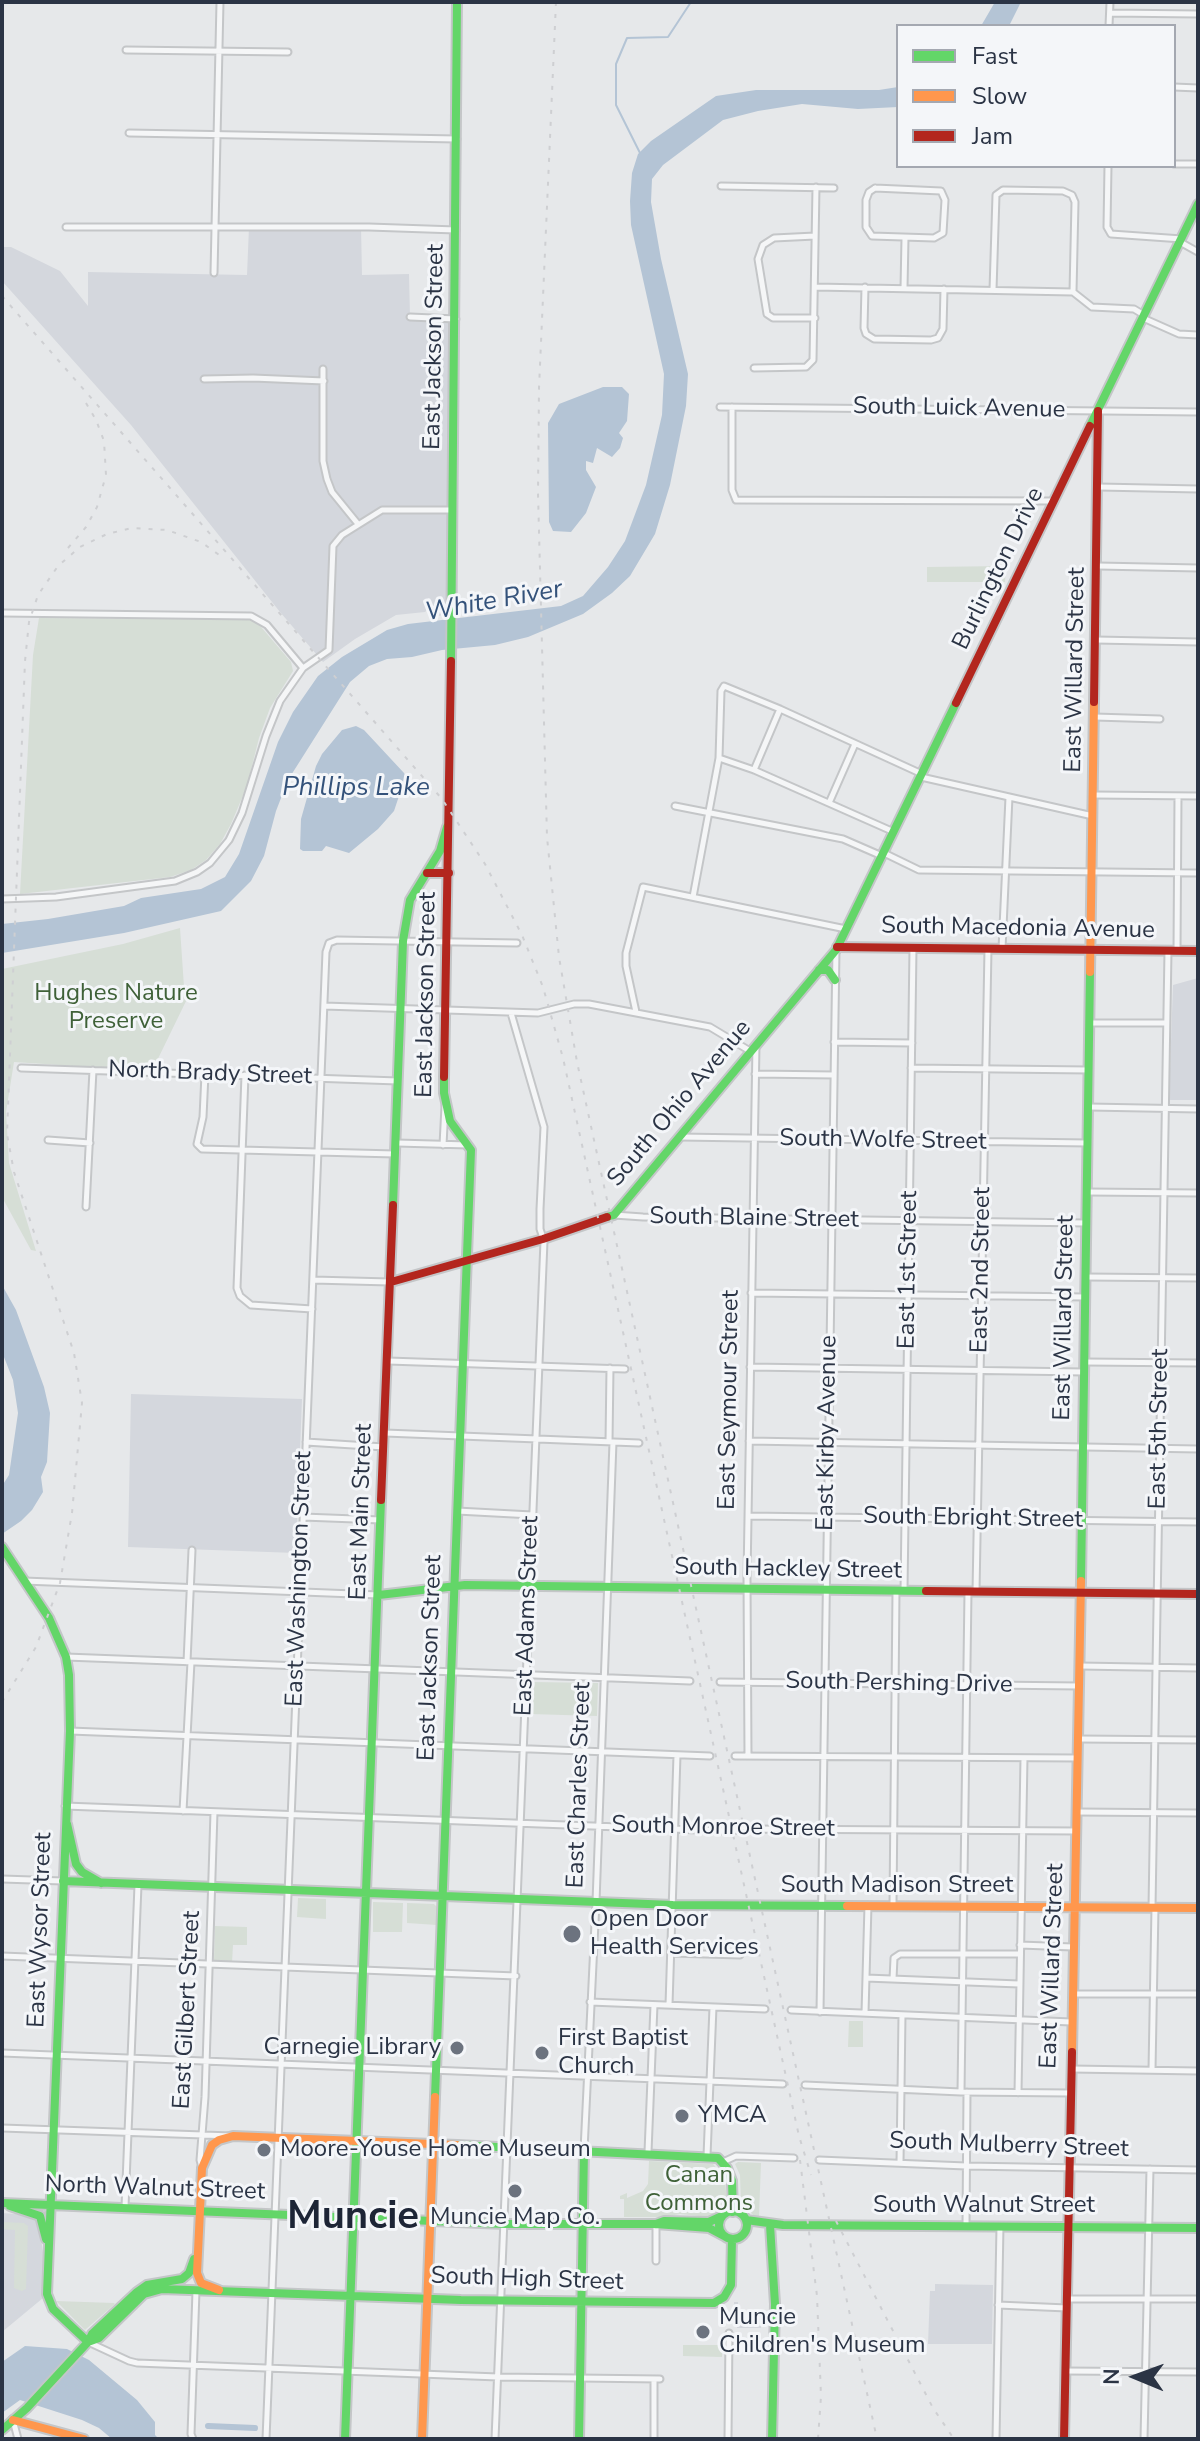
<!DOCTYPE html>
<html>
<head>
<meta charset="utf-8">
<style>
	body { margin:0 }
	#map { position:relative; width:1200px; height:2441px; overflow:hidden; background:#e6e8ea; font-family:"Nunito Sans",sans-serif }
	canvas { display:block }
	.frame { position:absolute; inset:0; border:4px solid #2b3445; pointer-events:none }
	.legend { position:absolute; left:896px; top:24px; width:280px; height:144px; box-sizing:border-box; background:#f4f6f9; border:2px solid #a4a8b1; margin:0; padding:10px 14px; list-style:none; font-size:24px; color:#2b3445 }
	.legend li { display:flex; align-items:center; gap:16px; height:40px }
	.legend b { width:40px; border:2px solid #a4a8b1 }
	.north { position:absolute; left:1096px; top:2337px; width:80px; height:80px; -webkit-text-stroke:6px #f4f6f9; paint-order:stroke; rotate:271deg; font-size:22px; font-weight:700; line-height:32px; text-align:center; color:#2b3445 }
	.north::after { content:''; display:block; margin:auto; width:28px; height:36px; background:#2b3445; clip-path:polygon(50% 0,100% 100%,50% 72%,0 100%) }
</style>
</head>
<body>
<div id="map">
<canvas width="1200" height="2441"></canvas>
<div class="frame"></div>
<ul class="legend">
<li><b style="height:10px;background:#63d668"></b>Fast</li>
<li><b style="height:10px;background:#ff974d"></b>Slow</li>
<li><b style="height:10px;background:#b3261e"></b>Jam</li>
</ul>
<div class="north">N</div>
</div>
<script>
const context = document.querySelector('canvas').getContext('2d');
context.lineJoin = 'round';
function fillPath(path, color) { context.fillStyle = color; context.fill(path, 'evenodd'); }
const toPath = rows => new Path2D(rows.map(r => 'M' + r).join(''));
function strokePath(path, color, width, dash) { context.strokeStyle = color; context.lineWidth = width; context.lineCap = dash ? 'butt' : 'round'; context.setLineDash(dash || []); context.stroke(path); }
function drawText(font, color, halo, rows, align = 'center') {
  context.font = font + ' "Nunito Sans",sans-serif'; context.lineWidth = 6; context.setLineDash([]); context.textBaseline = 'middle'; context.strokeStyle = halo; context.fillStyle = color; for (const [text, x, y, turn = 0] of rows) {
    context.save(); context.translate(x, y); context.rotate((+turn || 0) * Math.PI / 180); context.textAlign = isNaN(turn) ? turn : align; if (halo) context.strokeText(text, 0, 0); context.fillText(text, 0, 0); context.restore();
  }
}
fillPath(toPath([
	[249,227,361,227,362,275,409,274,410,317,456,319,451,613,438,616,431,606,425,612,396,615,355,639,323,662,280,612,131,425,2,281,2,247,11,247,60,271,88,306,88,272,247,275],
	[1198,978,1198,1100,1169,1100,1173,985],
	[131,1394,302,1399,296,1553,128,1547],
	[2,2213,30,2215,38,2219,43,2252,43,2298,2,2332],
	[935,2284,993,2285,992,2344,928,2344,930,2291,935,2291],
	[734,2302,738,2302,738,2315,761,2315,761,2328,737,2328,737,2320,719,2319,720,2314,734,2315]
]), '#d4d7dd');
fillPath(toPath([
	[1006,566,1005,582,927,582,927,567],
	[39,618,244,619,256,621,291,662,293,671,270,708,259,738,247,786,231,824,220,844,206,860,191,870,170,877,20,894,33,655],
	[180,928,184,987,188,997,152,1071,14,1062,6,1112,9,1163,36,1251,31,1250,2,1197,2,969,123,944],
	[532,1682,598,1683,597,1716,530,1714],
	[298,1898,326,1899,326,1919,297,1917],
	[373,1902,403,1903,402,1932,373,1932],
	[407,1903,434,1904,437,1907,437,1925,407,1923],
	[215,1926,247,1927,247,1945,233,1945,232,1963,214,1960],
	[849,2021,863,2021,863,2047,848,2047],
	[649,2161,713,2164,725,2178,727,2205,708,2217,680,2214,663,2217,624,2217,624,2199,620,2199,620,2196,627,2193,627,2198,643,2191,648,2184],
	[738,2162,761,2163,759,2216,754,2216,741,2202,740,2175,735,2164],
	[2,2222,24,2223,28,2226,26,2289,22,2291,14,2288,15,2230,2,2229],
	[56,2301,114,2303,115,2304,85,2330],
	[683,2345,723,2345,722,2357,683,2356]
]), '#d6ded6');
fillPath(toPath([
	[995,2,1021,2,1009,26,981,26],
	[898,87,898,107,858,109,802,104,758,111,723,120,663,165,652,179,651,202,661,259,688,374,686,406,670,485,655,534,630,576,612,593,583,614,528,637,495,645,442,650,412,657,387,659,369,666,350,682,288,780,276,811,264,856,251,881,221,911,124,933,2,953,2,924,48,919,124,906,141,898,201,889,225,877,239,854,278,742,293,712,318,676,342,657,387,630,408,624,561,606,583,596,608,567,625,541,646,485,662,415,664,374,631,225,630,201,632,173,638,154,651,141,716,96,756,90,879,90],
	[603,387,622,387,629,394,627,421,619,433,623,438,620,448,612,457,597,448,593,463,586,461,586,470,596,487,586,513,571,532,553,531,549,522,548,423,559,404],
	[356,726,364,730,404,773,410,786,399,796,394,811,378,829,349,853,326,846,322,851,303,851,300,849,301,819,316,766,322,754,342,730],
	[2,1285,16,1310,44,1387,50,1413,47,1462,41,1477,43,1492,32,1510,21,1521,2,1534,2,1486,9,1475,18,1413,13,1380,2,1352],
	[25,2346,67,2349,89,2360,137,2400,155,2422,155,2435,159,2439,112,2439,99,2428,82,2420,20,2400,2,2413,2,2362]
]), '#b4c4d5');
strokePath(toPath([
	[640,153,616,105,616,64,627,38,668,37,691,2]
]), '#b4c4d5', 2);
strokePath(toPath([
	[208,2426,255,2428]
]), '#b4c4d5', 6);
const street = toPath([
	[1110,13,1198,14],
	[1109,26,1110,2],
	[126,50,288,52],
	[1174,87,1198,88],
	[129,133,457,139],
	[1174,164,1198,164],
	[1108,166,1107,227,1111,234,1182,239],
	[721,186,834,188],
	[875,188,941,191,945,200,943,233,934,238,872,236,866,227,866,200,869,192,875,188],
	[66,227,369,227,456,230],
	[1180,242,1198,252],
	[214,273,220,2],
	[815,287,1073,292,1092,307,1134,309,1144,315],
	[865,287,864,328,866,334,874,339,931,340,938,338,943,329,944,289],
	[904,288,905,238],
	[993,290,996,195,1003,190,1063,191,1072,195,1075,202,1073,292],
	[410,317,456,319],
	[815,318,773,318,767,314,758,259,763,245,774,238,815,236],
	[1143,318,1179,334,1198,335],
	[754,368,806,367,813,360,816,187],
	[323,369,323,461,327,479,332,492,358,524],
	[204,379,253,378,324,381],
	[720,407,1198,412],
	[732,407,732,490,736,500,1054,501],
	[1099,487,1198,489],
	[1098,566,1198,568],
	[2,613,251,616,267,625,303,668],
	[1096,640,1198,642],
	[1095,717,1160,719],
	[719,758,754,770,894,832],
	[754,770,780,709],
	[921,777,1093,816],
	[1094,795,1198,796],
	[829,803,855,744],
	[675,806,843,839,882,856],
	[884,853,919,870,1198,873],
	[693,897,719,758,721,691,724,686,780,709,922,774],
	[2,899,56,897,175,881,197,872,210,863,229,840,242,813,266,736,280,701,303,668,329,650,333,546,342,535,382,510,453,510],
	[1002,949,1009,797],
	[1177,951,1178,796],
	[324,1006,538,1013,574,1004,589,1004,710,1027,750,1051],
	[636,1012,626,966,626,953,643,887,846,929],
	[1090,1023,1166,1023],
	[834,1042,912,1043],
	[21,1068,398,1081],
	[911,1068,1089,1070],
	[205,1074,203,1117,197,1144,202,1149,395,1154],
	[755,1074,834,1075],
	[245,1075,237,1288,240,1296,251,1305,312,1309],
	[1089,1107,1198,1109],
	[679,1137,1088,1143],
	[48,1140,90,1143],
	[397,1143,468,1145],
	[443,1145,445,1106],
	[1087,1192,1198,1193],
	[86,1207,93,1070],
	[614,1215,643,1217,1086,1223],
	[1086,1277,1198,1278],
	[313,1280,390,1282],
	[751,1293,1086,1297],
	[388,1361,625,1369],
	[1085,1362,1198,1363],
	[750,1367,1084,1372],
	[385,1433,639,1443],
	[749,1441,1198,1449],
	[306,1442,384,1447],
	[609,1442,610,1368],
	[457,1511,532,1515],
	[748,1516,1198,1522],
	[303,1517,381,1520],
	[24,1581,379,1595],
	[904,1590,913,948],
	[976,1592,988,949],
	[66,1657,690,1681],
	[187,1662,192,1550],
	[1080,1666,1198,1668],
	[720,1682,1079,1686],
	[70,1731,710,1756],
	[1079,1739,1198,1740],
	[735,1756,1078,1758],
	[748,1756,747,1577,756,1045],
	[65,1806,725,1831,752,1829,1077,1831],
	[183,1811,191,1662],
	[1077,1812,1198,1813],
	[2,1879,63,1881],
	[893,1905,896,1591],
	[1152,1907,1168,951],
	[1020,1945,1073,1947],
	[671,1953,740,1955],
	[2,1956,516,1976],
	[866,1978,1019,1984],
	[893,1979,894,1958,900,1954,1020,1954],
	[1073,1994,1198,1994],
	[590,2002,765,2009],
	[669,2005,677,1755],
	[791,2010,1071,2022],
	[820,2012,836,950],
	[865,2013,868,1905],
	[2,2053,783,2084],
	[1072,2069,1198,2071],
	[1152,2070,1155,1907],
	[805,2085,961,2092,1070,2093],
	[961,2092,968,1592],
	[1018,2093,1024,1758],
	[2,2128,232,2136],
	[584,2150,596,1902,613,1442],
	[648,2152,654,2005],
	[707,2156,713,2007],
	[819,2160,966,2166,1198,2170],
	[723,2162,736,2156,794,2158],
	[900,2163,902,2015],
	[202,2168,200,2160,205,2097,214,1812],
	[125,2207,138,1885],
	[966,2226,967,2092],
	[656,2261,656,2224],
	[1067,2299,1198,2299],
	[998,2305,1067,2308],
	[88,2342,129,2361,137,2363,498,2377,660,2379],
	[1065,2371,1198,2372],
	[13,2420,18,2439],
	[193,2439,191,2434,196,2291],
	[266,2439,326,952,329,943,337,940,517,943],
	[495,2439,544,1241,540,1229,540,1209,544,1127,511,1013],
	[654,2439,654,2379],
	[728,2439,729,2333],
	[996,2439,1000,2226],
	[1144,2439,1150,2169]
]);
const fast = toPath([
	[1090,426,1198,204],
	[451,661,457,2],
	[819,970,828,970,835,980],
	[393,1205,403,941,410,900,440,851,447,827],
	[607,1217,614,1215,836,950,956,703],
	[2,1547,49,1618,66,1657,69,1675,70,1731,47,2294,53,2309,88,2342],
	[1081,1581,1090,972],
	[379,1595,465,1585,926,1591],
	[67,1824,76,1864,82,1872,101,1883],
	[63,1881,673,1905,847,1906],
	[435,2097,471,1150,450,1121,444,1093,444,1077],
	[457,2145,718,2158,727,2168,732,2181,733,2212],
	[2,2203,505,2224,656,2224,709,2228,724,2236],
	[10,2206,40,2216,46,2239],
	'719 2225a14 14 0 1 1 28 0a14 14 0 1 1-28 0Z',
	[746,2220,783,2225,1198,2228],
	[656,2224,664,2221,709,2222,722,2216],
	[770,2225,775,2304,772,2439],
	[88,2342,99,2338,144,2294,162,2289,461,2300,714,2303,724,2297,731,2285,732,2239],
	[2,2430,27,2408,88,2342,92,2334,137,2292,147,2285,182,2279,189,2273,194,2259],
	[345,2439,381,1500],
	[579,2439,584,2150]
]);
const slow = toPath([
	[1090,972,1094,702],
	[847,1906,1198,1908],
	[1072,2052,1081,1581],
	[219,2290,201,2283,197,2273,202,2168,212,2145,219,2140,233,2136,457,2145],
	[13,2420,84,2439],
	[422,2439,435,2097]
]);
const jam = toPath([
	[1094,702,1098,411],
	[956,703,1090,426],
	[427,873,449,873],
	[837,947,1198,951],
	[444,1077,451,661],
	[391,1282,543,1239,607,1217],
	[381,1500,393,1205],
	[926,1591,1198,1594],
	[1064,2439,1072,2052]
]);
strokePath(street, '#c4c6c8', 9);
strokePath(fast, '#c4c6c8', 12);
strokePath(slow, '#c4c6c8', 12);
strokePath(jam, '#c4c6c8', 12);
strokePath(street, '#f5f6f7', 5);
strokePath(fast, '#63d668', 8);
strokePath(slow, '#ff974d', 8);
strokePath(jam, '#b3261e', 8);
strokePath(toPath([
	[556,2,539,388,538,493,547,837,559,957,577,1062,877,2439],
	[2,296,442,799,485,864,522,935,543,987,563,1058,799,2136,811,2175],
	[68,548,86,527,97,507,106,475,104,441,96,420,86,403],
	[2,1702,36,1647,60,1583,72,1513,82,1403,74,1353,14,1172,7,1134,25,661,29,622,38,595,58,566,80,547,107,534,132,528,167,530,201,542,222,557],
	[800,2160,817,2296,821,2396,818,2439],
	[836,2221,933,2408,954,2439]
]), '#cecfd2', 2, [4, 8]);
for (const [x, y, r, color] of [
	[572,1934,10,"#6c737f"],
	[457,2048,8,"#6c737f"],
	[542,2053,8,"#6c737f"],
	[682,2116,8,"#6c737f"],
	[264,2150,8,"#6c737f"],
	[515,2191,8,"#6c737f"],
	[703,2332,8,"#6c737f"]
]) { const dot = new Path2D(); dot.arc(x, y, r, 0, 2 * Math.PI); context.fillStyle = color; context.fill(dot); strokePath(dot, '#f4f6f9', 3); }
drawText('24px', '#2b3445', '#f4f6f9', [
	["East Jackson Street",435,347,-89],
	["South Luick Avenue",959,409,1],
	["Burlington Drive",999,569,-64],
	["East Willard Street",1076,670,-89],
	["South Macedonia Avenue",1018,929,1],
	["East Jackson Street",427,995,-89],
	["North Brady Street",210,1074,2],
	["South Ohio Avenue",680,1104,-50],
	["South Wolfe Street",883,1141,1],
	["South Blaine Street",754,1219,1],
	["East 1st Street",909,1270,-89],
	["East 2nd Street",982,1270,-89],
	["East Willard Street",1065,1318,-89],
	["East Seymour Street",730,1400,-89],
	["East 5th Street",1160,1429,-89],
	["East Kirby Avenue",828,1433,-89],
	["East Main Street",362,1512,-88],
	["South Ebright Street",973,1519,1],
	["South Hackley Street",788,1570,1],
	["East Washington Street",300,1579,-88],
	["East Adams Street",528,1616,-88],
	["East Jackson Street",431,1658,-88],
	["South Pershing Drive",899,1684,1],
	["East Charles Street",580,1785,-88],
	["South Monroe Street",723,1828,1],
	["South Madison Street",897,1886],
	["East Wysor Street",41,1930,-88],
	["East Willard Street",1053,1966,-88],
	["East Gilbert Street",188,2010,-87],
	["South Mulberry Street",1009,2146,2],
	["North Walnut Street",155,2189,2],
	["South Walnut Street",984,2206],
	["South High Street",527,2280,2]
]);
drawText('24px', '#3f6138', '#f4f6f9', [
	["Hughes Nature",116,994],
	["Preserve",116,1022],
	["Canan",699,2176],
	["Commons",699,2204]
]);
drawText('24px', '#2b3445', '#f4f6f9', [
	["Open Door",590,1920],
	["Health Services",590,1948],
	["First Baptist",558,2039],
	["Church",558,2067],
	["Carnegie Library",441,2048,"right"],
	["YMCA",698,2116],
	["Moore-Youse Home Museum",280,2150],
	["Muncie Map Co.",515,2218,"center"],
	["Muncie",719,2318],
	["Children's Museum",719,2346]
], 'left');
drawText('italic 26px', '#34527a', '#f4f6f9', [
	["White River",494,602,-10],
	["Phillips Lake",356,789]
]);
drawText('bold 40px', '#1d2536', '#f4f6f9', [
	["Muncie",353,2218]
]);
</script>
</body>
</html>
